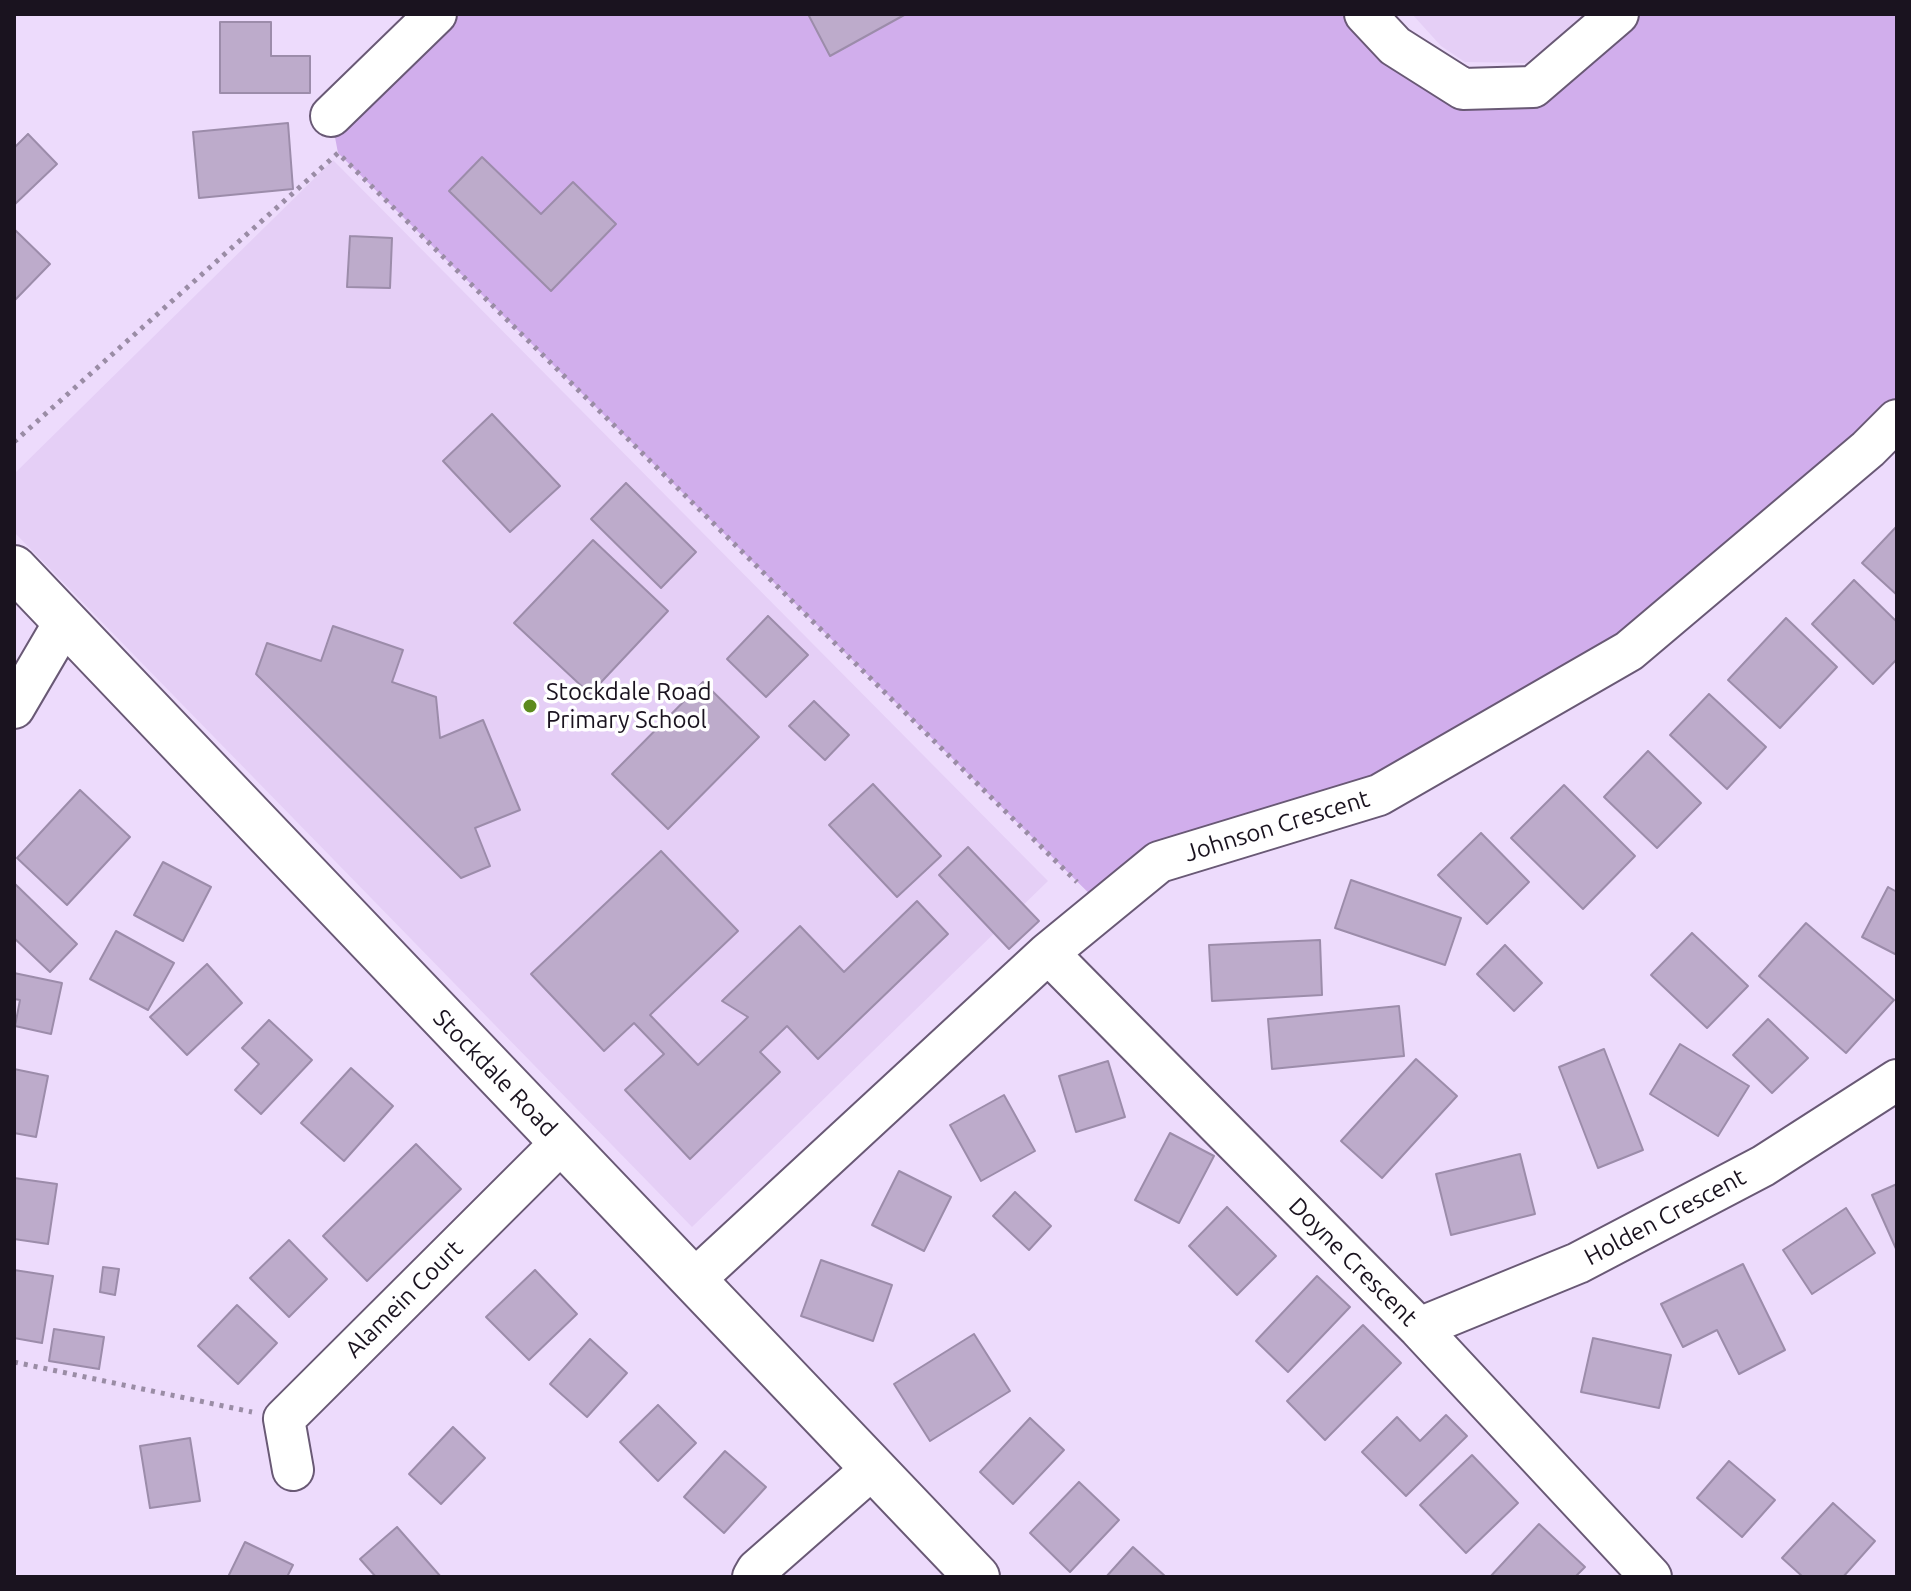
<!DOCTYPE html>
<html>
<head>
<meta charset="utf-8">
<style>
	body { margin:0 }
	#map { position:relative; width:1911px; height:1591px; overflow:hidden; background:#eddbfc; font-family:Ubuntu,sans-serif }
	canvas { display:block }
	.frame { position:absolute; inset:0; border:16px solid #1a131f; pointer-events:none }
</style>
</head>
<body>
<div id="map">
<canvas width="1911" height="1591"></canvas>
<div class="frame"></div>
</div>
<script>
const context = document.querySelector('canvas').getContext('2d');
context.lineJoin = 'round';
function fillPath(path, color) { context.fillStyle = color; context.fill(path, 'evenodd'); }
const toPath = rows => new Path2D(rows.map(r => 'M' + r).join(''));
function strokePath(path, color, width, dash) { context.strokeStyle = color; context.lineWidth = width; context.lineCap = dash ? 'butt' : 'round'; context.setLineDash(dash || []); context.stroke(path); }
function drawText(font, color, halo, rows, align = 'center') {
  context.font = font + ' Ubuntu,sans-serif'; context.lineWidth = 7; context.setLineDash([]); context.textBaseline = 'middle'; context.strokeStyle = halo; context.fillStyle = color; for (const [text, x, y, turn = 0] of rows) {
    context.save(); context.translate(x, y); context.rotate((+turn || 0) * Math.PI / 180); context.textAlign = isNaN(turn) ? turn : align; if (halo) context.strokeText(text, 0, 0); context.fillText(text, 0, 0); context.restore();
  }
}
fillPath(toPath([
	[1412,14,1588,14,1526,63,1465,62,1441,46],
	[333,160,1048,881,692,1227,14,532,14,474]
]), '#e5cff6');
fillPath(toPath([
	[436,14,1365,14,1463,89,1533,87,1618,14,1897,14,1897,420,1629,651,1379,795,1159,862,1104,908,338,153,331,116]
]), '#d1aeec');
const building = toPath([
	[808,14,906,14,830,56,808,14],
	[220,22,271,22,271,56,310,56,310,93,220,93,220,22],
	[288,123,293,189,199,198,193,132,288,123],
	[28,134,57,164,14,205,14,148,28,134],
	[482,157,541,214,573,182,616,224,551,291,449,191,482,157],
	[14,229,50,264,14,301,14,229],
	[350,236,392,238,390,288,347,287,350,236],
	[492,414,560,486,510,532,443,461,492,414],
	[626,483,696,552,661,588,591,519,626,483],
	[1897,526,1897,595,1862,563,1897,526],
	[593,540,668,611,590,694,514,623,593,540],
	[1854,580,1897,622,1897,659,1873,684,1812,624,1854,580],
	[768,616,808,655,766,697,727,659,768,616],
	[1786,618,1837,667,1780,728,1728,680,1786,618],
	[333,626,403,650,392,682,436,697,440,738,483,720,520,810,475,828,490,866,461,878,256,674,267,643,321,661,333,626],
	[703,682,759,737,668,829,612,774,703,682],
	[1709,694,1766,747,1727,789,1670,735,1709,694],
	[814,701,849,735,825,760,789,726,814,701],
	[1648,751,1701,803,1657,848,1604,797,1648,751],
	[873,784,941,856,897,897,829,825,873,784],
	[1564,785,1635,856,1583,909,1511,838,1564,785],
	[80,790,130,837,67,905,17,858,80,790],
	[1481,833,1529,882,1487,924,1438,875,1481,833],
	[968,847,1039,921,1009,949,939,875,968,847],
	[661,851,738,931,650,1015,698,1065,748,1017,722,1001,800,926,844,972,917,901,948,934,818,1059,787,1026,760,1052,780,1072,690,1159,625,1090,664,1054,634,1023,604,1051,531,974,661,851],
	[163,862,211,887,183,941,134,915,163,862],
	[1351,880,1461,918,1445,965,1335,928,1351,880],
	[14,883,77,944,50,972,14,938,14,883],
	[1888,887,1897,892,1897,955,1862,937,1888,887],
	[1806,923,1894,1000,1846,1053,1759,976,1806,923],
	[116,931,174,963,148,1010,90,979,116,931],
	[1692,933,1748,986,1707,1028,1651,975,1692,933],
	[1320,940,1322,995,1212,1001,1209,945,1320,940],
	[1505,945,1542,983,1514,1011,1477,974,1505,945],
	[207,964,242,1003,187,1055,150,1017,207,964],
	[14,973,62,983,51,1034,15,1026,20,1000,14,999,14,973],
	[1399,1006,1404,1056,1272,1069,1268,1019,1399,1006],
	[1768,1019,1808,1058,1772,1093,1733,1055,1768,1019],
	[269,1020,312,1060,261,1114,235,1090,259,1064,242,1048,269,1020],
	[1680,1044,1749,1086,1718,1136,1650,1094,1680,1044],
	[1604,1049,1643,1150,1598,1168,1559,1067,1604,1049],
	[1416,1059,1457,1096,1382,1178,1341,1141,1416,1059],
	[1108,1061,1125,1117,1076,1132,1059,1076,1108,1061],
	[351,1068,393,1106,344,1161,301,1123,351,1068],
	[14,1069,48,1076,36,1137,14,1133,14,1069],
	[1004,1095,1035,1151,981,1181,950,1125,1004,1095],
	[1170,1133,1214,1156,1179,1223,1135,1200,1170,1133],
	[416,1144,461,1189,367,1281,323,1236,416,1144],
	[1520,1154,1535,1214,1451,1235,1436,1174,1520,1154],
	[899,1171,951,1197,924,1251,872,1225,899,1171],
	[14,1178,57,1184,48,1244,14,1239,14,1178],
	[1897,1184,1897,1251,1872,1195,1897,1184],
	[1015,1192,1051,1226,1029,1250,993,1216,1015,1192],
	[1227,1207,1276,1256,1237,1295,1189,1246,1227,1207],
	[1846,1208,1875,1253,1812,1294,1783,1250,1846,1208],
	[289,1240,327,1279,289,1317,250,1278,289,1240],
	[821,1260,892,1285,873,1341,801,1316,821,1260],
	[1743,1264,1785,1350,1739,1374,1717,1330,1683,1347,1661,1304,1743,1264],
	[103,1267,119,1269,115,1295,100,1292,103,1267],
	[14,1270,53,1276,42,1343,14,1338,14,1270],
	[535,1270,577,1314,529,1360,486,1317,535,1270],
	[1317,1276,1350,1307,1288,1372,1256,1341,1317,1276],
	[237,1305,277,1343,238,1384,198,1346,237,1305],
	[1363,1325,1401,1363,1325,1440,1287,1401,1363,1325],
	[54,1329,104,1337,99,1369,49,1361,54,1329],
	[974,1334,1010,1391,930,1441,894,1384,974,1334],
	[1593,1338,1671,1355,1659,1408,1581,1392,1593,1338],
	[590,1339,627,1373,587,1417,550,1384,590,1339],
	[658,1405,696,1443,658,1481,620,1442,658,1405],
	[1446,1415,1467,1436,1406,1496,1362,1452,1397,1417,1420,1441,1446,1415],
	[1030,1418,1064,1450,1013,1504,980,1472,1030,1418],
	[453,1427,485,1458,441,1504,409,1474,453,1427],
	[190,1438,200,1501,150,1508,140,1446,190,1438],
	[725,1451,766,1487,724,1533,684,1497,725,1451],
	[1472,1455,1518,1503,1466,1553,1420,1505,1472,1455],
	[1729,1461,1775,1500,1742,1537,1697,1498,1729,1461],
	[1079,1482,1119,1520,1070,1572,1030,1533,1079,1482],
	[1833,1503,1875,1541,1843,1577,1803,1577,1782,1558,1833,1503],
	[1539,1524,1585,1567,1575,1577,1490,1577,1539,1524],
	[397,1527,441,1577,376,1577,360,1559,397,1527],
	[245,1542,293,1565,287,1577,228,1577,245,1542],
	[1133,1547,1166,1577,1106,1577,1133,1547]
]);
fillPath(building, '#bdabcb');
strokePath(building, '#9c8caa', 2);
const minor = toPath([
	[1365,14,1395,46,1463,89,1533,87,1618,14],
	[331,116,436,14],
	[14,708,65,621],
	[1048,953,1419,1328,1651,1577],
	[694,1280,1048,953,1159,862,1379,795,1629,651,1868,449,1897,420],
	[1419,1328,1578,1263,1763,1166,1897,1080],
	[293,1470,284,1419,561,1143],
	[753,1577,757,1570,873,1468]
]);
const tertiary = toPath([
	[14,568,977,1577]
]);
strokePath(minor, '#695975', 44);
strokePath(tertiary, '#695975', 48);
strokePath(toPath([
	[14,442,338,153,1077,882],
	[14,1362,252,1412]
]), '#9a8ca5', 5, [4, 6]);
strokePath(minor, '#fff', 40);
strokePath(tertiary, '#fff', 44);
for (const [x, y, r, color] of [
	[530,706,8,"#5d8b1e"]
]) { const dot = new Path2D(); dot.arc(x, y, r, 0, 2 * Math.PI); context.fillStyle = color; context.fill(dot); strokePath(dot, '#fff', 3); }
drawText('24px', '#1a131f', '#fff', [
	["Stockdale Road",546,692],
	["Primary School",546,720]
], 'left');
drawText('24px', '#1a131f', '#fff', [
	["Johnson Crescent",1277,826,-17],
	["Stockdale Road",495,1073,46],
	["Holden Crescent",1665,1217,-28],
	["Doyne Crescent",1353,1262,45],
	["Alamein Court",404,1299,-45]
]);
</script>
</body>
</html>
